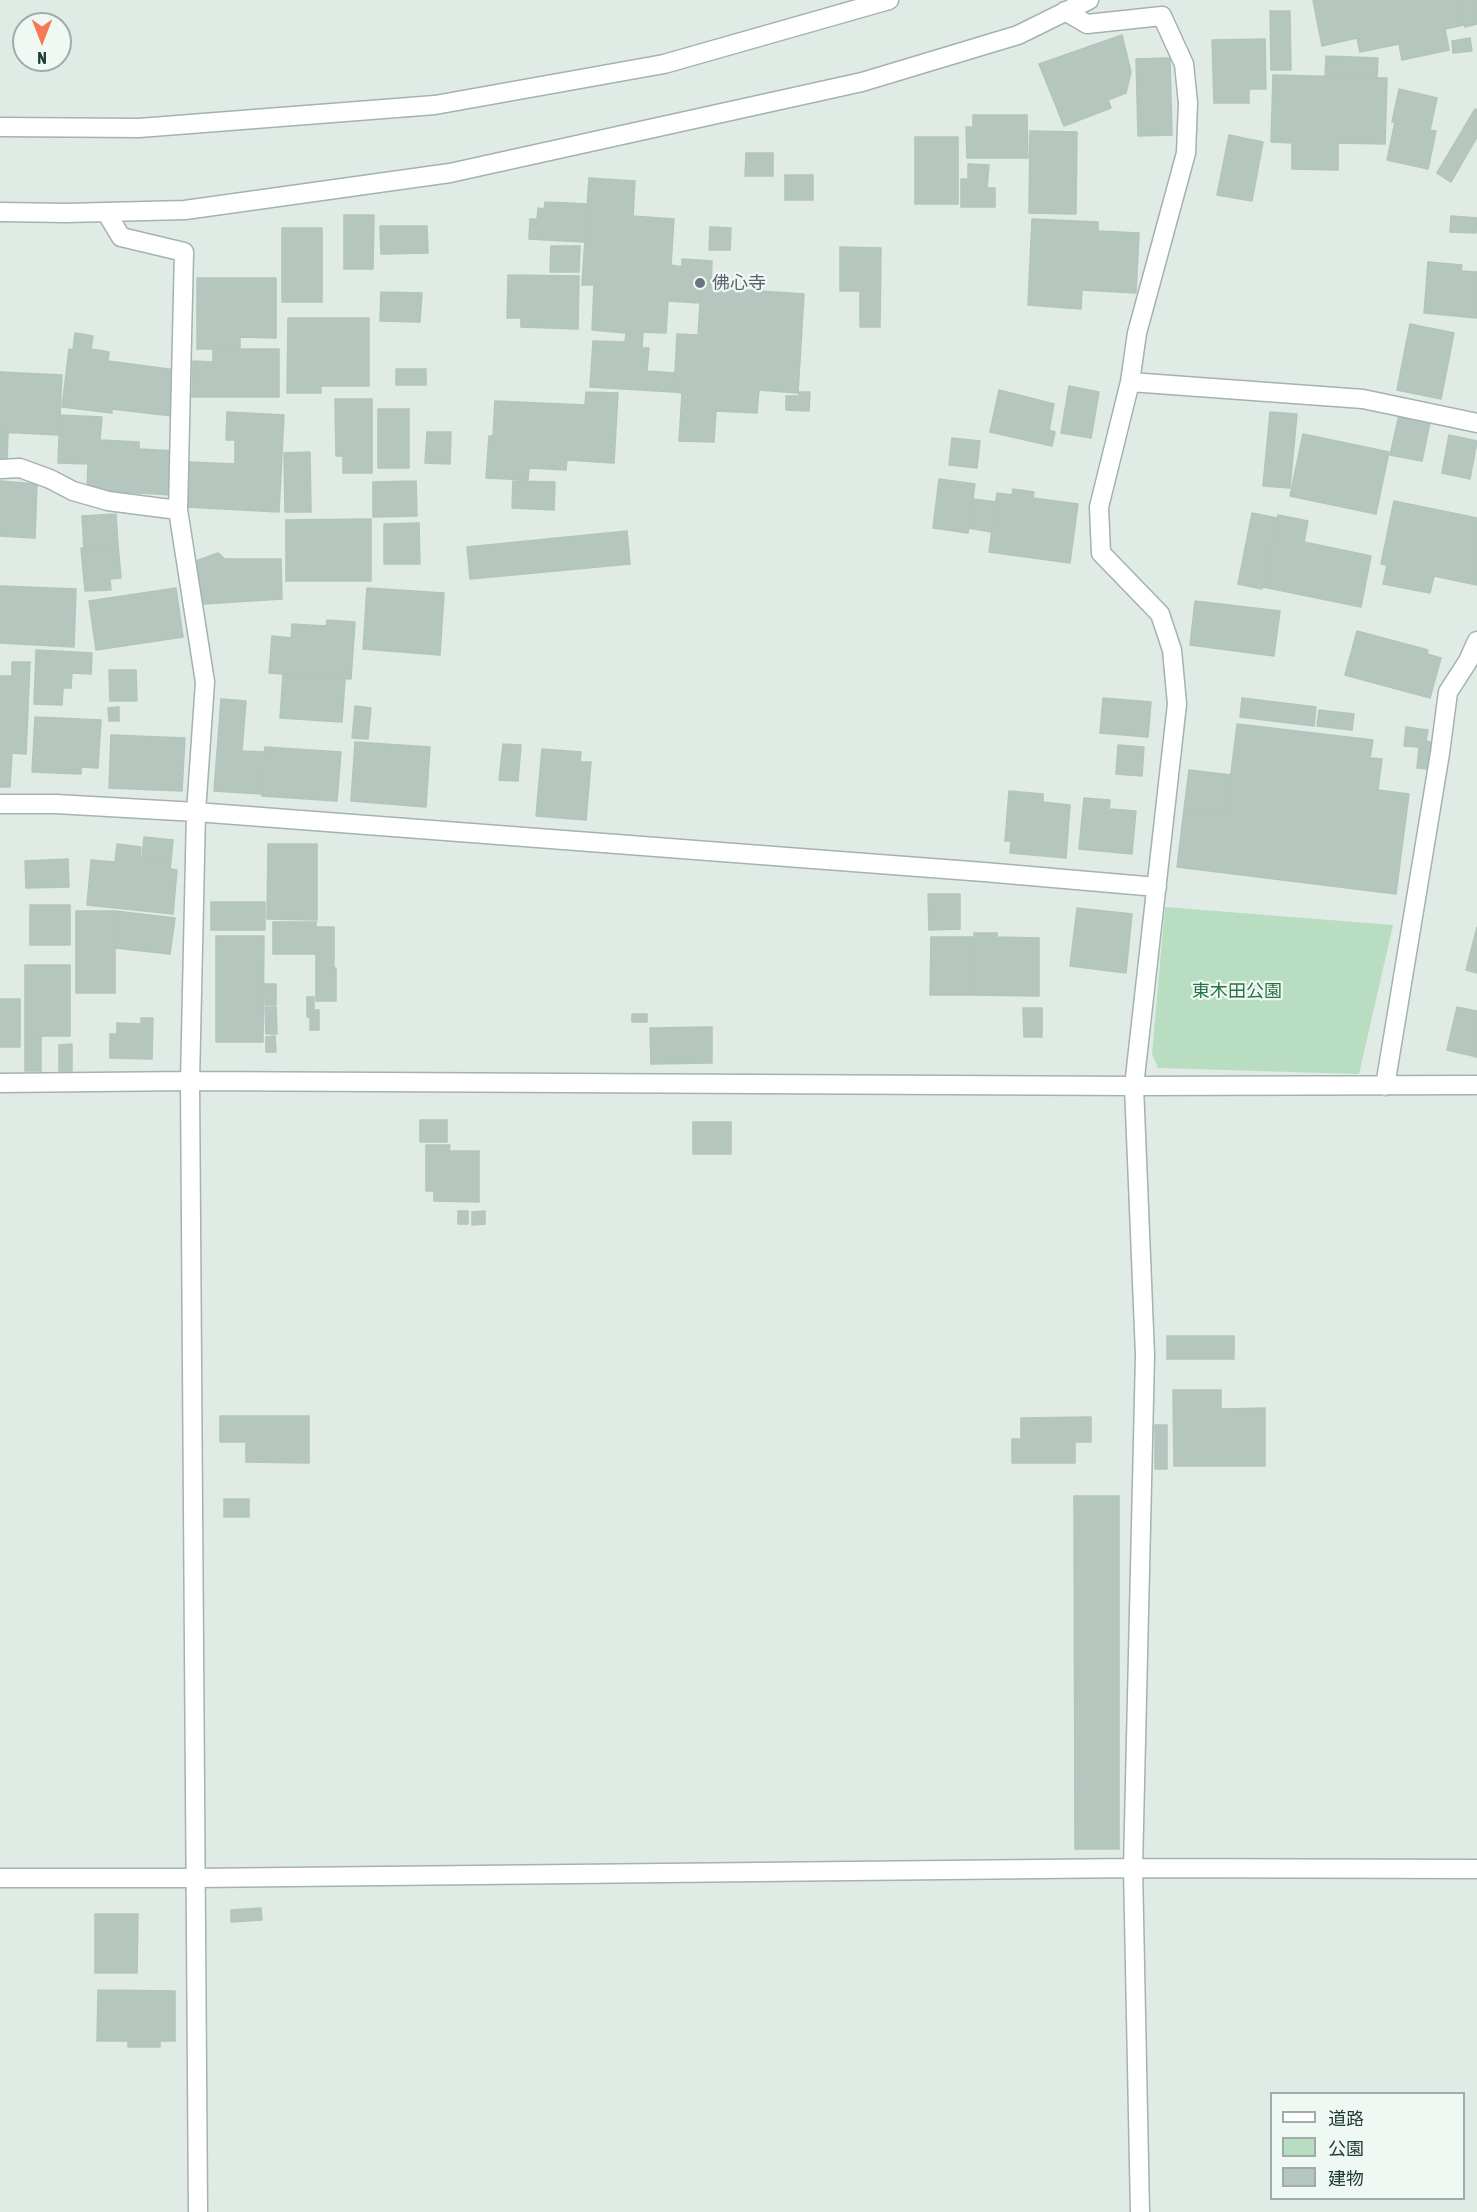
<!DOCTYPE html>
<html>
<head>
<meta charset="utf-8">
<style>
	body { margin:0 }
	#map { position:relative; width:1477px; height:2212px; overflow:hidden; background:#e0ebe6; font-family:"Asap Condensed","Noto Sans JP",sans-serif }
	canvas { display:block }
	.legend { position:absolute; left:1270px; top:2092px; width:195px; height:108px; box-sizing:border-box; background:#f0f8f4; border:2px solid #9dada7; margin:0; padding:8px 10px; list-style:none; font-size:18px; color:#203c34 }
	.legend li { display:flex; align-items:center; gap:12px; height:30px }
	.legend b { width:30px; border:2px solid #9dada7 }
	.north { position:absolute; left:12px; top:12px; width:60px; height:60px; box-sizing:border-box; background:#f0f8f4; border:2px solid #9dada7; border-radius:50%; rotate:180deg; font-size:16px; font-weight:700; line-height:24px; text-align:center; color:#203c34 }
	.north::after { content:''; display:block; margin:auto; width:21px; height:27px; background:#f47954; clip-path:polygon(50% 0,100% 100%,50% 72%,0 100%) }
</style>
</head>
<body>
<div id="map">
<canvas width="1477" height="2212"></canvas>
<ul class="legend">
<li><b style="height:8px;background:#fff"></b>道路</li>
<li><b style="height:16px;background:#b8ddc1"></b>公園</li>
<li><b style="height:16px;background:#b5c6bf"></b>建物</li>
</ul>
<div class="north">N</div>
</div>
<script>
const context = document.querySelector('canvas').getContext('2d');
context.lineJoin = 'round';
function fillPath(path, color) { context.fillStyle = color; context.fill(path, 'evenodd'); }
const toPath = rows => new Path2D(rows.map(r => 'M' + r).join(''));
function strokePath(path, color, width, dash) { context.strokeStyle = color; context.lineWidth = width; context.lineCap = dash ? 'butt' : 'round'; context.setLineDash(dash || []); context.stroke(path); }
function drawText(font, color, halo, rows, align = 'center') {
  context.font = font + ' "Asap Condensed","Noto Sans JP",sans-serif'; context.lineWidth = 4.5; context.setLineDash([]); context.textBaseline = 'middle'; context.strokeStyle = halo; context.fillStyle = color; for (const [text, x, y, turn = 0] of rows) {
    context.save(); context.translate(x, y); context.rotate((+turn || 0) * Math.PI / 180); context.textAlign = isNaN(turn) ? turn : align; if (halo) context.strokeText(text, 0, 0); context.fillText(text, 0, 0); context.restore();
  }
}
fillPath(toPath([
	[1165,907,1393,925,1359,1074,1158,1068,1152,1054]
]), '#b8ddc1');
const building = toPath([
	[1313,0,1459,0,1464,25,1445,29,1449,50,1402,60,1399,44,1360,52,1357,38,1322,46,1313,0],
	[1459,0,1477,0,1477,24,1465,27,1459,0],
	[1270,11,1290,11,1291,70,1271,70,1270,11],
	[1122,35,1131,72,1126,93,1108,100,1111,108,1064,126,1039,64,1122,35],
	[1470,38,1472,51,1453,53,1452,41,1470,38],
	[1265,39,1266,89,1249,89,1249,103,1214,103,1212,40,1265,39],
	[1326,56,1378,58,1377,78,1325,76,1326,56],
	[1170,58,1172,135,1138,136,1136,59,1170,58],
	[1273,75,1387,78,1385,144,1338,143,1338,170,1292,169,1292,143,1271,142,1273,75],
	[1399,89,1437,98,1430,130,1436,131,1428,169,1387,160,1395,122,1392,122,1399,89],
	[1475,109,1477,110,1477,137,1451,182,1437,173,1475,109],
	[973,115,1027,115,1028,158,967,158,966,127,973,127,973,115],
	[1030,131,1077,132,1076,214,1029,213,1030,131],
	[1229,135,1263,142,1252,201,1217,195,1229,135],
	[915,137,958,137,958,204,915,204,915,137],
	[746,153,773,153,773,176,745,176,746,153],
	[968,164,989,165,987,188,995,188,995,207,961,207,961,179,968,179,968,164],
	[785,175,813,175,813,200,785,200,785,175],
	[589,178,635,181,633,216,674,219,671,265,682,267,682,259,712,261,711,288,701,287,700,303,668,301,666,333,643,332,642,348,649,348,647,371,675,373,674,392,590,387,593,341,625,342,626,333,592,330,594,285,582,285,589,178],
	[545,202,587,204,584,242,529,239,530,219,537,219,538,208,544,209,545,202],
	[344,215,374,215,373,269,344,269,344,215],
	[1451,216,1477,218,1476,233,1450,232,1451,216],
	[1032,219,1098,222,1098,231,1139,233,1136,293,1082,290,1081,309,1028,305,1032,219],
	[380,226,427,226,428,253,381,254,380,226],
	[710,227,731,228,730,250,709,250,710,227],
	[282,228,322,228,322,302,282,302,282,228],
	[551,246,580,246,579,272,550,272,551,246],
	[840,247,881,248,880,327,860,327,860,291,840,291,840,247],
	[1428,262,1462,265,1461,271,1477,272,1477,318,1424,313,1428,262],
	[508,275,579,276,578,329,521,327,521,318,507,318,508,275],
	[197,278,276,278,276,338,240,337,240,349,197,349,197,278],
	[701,287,804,294,798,393,759,390,757,413,716,411,714,442,679,441,682,393,674,392,677,334,698,335,701,287],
	[381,292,422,293,420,322,380,321,381,292],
	[288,318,369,318,369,386,321,386,321,393,287,393,288,318],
	[1410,324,1454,333,1441,399,1397,390,1410,324],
	[75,333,93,336,91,349,109,352,108,361,176,370,172,416,112,409,112,413,62,407,69,349,73,350,75,333],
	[213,349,279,349,279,397,192,397,193,361,213,362,213,349],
	[396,369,426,369,426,385,396,385,396,369],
	[0,372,62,375,59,435,0,432,0,372],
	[1069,386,1099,392,1091,438,1061,433,1069,386],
	[999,390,1054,404,1049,430,1055,432,1052,446,990,432,999,390],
	[586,392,618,393,614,463,567,460,566,470,529,468,528,480,486,478,489,436,493,436,495,401,585,405,586,392],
	[799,392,810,392,809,411,786,410,786,396,799,396,799,392],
	[335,399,372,399,372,473,343,473,343,456,336,456,335,399],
	[378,409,409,409,409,468,378,468,378,409],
	[227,412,284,415,279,512,187,507,189,462,235,464,235,440,226,440,227,412],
	[1270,412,1297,414,1290,488,1263,486,1270,412],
	[60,415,102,417,100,440,139,442,139,449,175,451,173,495,87,490,88,464,58,463,60,415],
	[1399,415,1430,422,1422,461,1390,455,1399,415],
	[0,432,8,433,7,462,0,462,0,432],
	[427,432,451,432,450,464,425,463,427,432],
	[1303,434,1389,452,1376,514,1290,496,1303,434],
	[1449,435,1477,441,1470,479,1442,473,1449,435],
	[952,438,980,441,977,468,949,465,952,438],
	[310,452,311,512,285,512,284,453,310,452],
	[939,479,975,484,968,533,933,528,939,479],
	[0,481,37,484,35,538,0,536,0,481],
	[416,481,417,516,373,517,373,482,416,481],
	[513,481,555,482,554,510,512,508,513,481],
	[1013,489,1034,492,1033,498,1078,504,1070,563,989,552,997,493,1012,495,1013,489],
	[973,499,996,502,991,532,969,528,973,499],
	[1394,501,1477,518,1477,585,1434,576,1430,593,1383,584,1387,565,1381,564,1394,501],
	[1252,513,1277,518,1262,589,1238,584,1252,513],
	[116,514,118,545,84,548,82,516,116,514],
	[1278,515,1308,521,1304,542,1371,556,1361,607,1263,587,1278,515],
	[371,519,371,581,286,581,286,520,371,519],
	[419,523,420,564,384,564,384,524,419,523],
	[627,531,630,564,470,579,467,547,627,531],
	[118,545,121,578,110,579,111,590,85,591,81,548,118,545],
	[218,553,225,559,281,559,282,599,203,604,196,561,218,553],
	[0,586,76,589,74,647,0,643,0,586],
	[176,588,183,637,96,650,89,601,176,588],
	[367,588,444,593,440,655,363,649,367,588],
	[1195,601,1280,611,1274,656,1190,645,1195,601],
	[327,620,355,622,351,679,269,673,272,636,291,638,292,624,326,626,327,620],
	[1357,631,1428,650,1427,654,1441,658,1430,698,1345,675,1357,631],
	[36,650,92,653,91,674,72,673,71,688,63,688,62,705,34,704,36,650],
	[12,662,30,662,26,754,12,753,10,787,0,787,0,676,12,676,12,662],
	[109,670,136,670,137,701,110,701,109,670],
	[283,675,345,679,342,722,280,718,283,675],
	[1103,698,1151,702,1148,737,1100,733,1103,698],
	[1242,698,1316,707,1314,726,1240,717,1242,698],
	[221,699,246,701,242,751,265,752,262,794,214,791,221,699],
	[355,706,371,708,368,739,352,738,355,706],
	[119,707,119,721,109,721,108,708,119,707],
	[1319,710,1354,714,1352,730,1317,726,1319,710],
	[35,717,101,720,98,768,81,767,81,774,32,772,35,717],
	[1237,724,1373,740,1370,758,1382,759,1378,790,1409,794,1396,894,1177,867,1184,809,1226,814,1237,724],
	[1406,727,1428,730,1426,741,1431,742,1428,769,1417,768,1419,747,1404,746,1406,727],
	[111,735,185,738,182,791,109,788,111,735],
	[355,742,430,747,426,807,351,801,355,742],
	[503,744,521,745,518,781,499,780,503,744],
	[1118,745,1144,747,1142,776,1116,774,1118,745],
	[265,747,341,752,337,801,262,796,265,747],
	[542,749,581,752,580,762,591,762,586,820,536,816,542,749],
	[1189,770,1231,775,1226,814,1184,809,1189,770],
	[1009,791,1043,794,1043,802,1070,805,1066,858,1010,853,1011,841,1005,841,1009,791],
	[1084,798,1110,800,1109,809,1136,811,1132,854,1079,849,1084,798],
	[144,837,173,840,171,861,142,858,144,837],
	[117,844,141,847,140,858,171,861,170,869,177,870,173,914,87,905,91,860,115,862,117,844],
	[268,844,317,844,317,920,267,919,268,844],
	[68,859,69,887,26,888,25,861,68,859],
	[928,894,960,894,960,929,929,930,928,894],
	[211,902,265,902,265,930,211,930,211,902],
	[30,905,70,905,70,945,30,945,30,905],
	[1077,908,1132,914,1126,973,1070,966,1077,908],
	[76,911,115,911,115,993,76,993,76,911],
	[115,911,175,918,170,954,115,948,115,911],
	[273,922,316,922,316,927,334,927,334,968,316,968,316,954,273,954,273,922],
	[1477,927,1477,973,1466,970,1477,927],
	[974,933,997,933,997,937,1039,938,1039,996,974,995,974,933],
	[216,936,264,936,263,1042,216,1042,216,936],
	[931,937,974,937,974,995,930,995,931,937],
	[25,965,70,965,70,1036,25,1036,25,965],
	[316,968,336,968,336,1001,316,1001,316,968],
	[265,984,276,984,276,1005,265,1005,265,984],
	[307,997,314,997,314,1010,319,1010,319,1017,307,1017,307,997],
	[0,999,20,999,20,1047,0,1047,0,999],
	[265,1007,276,1007,277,1034,266,1034,265,1007],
	[1457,1007,1477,1011,1477,1057,1447,1050,1457,1007],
	[1023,1008,1042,1008,1042,1037,1024,1037,1023,1008],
	[632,1014,647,1014,647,1022,632,1022,632,1014],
	[310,1017,319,1017,319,1030,310,1030,310,1017],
	[141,1018,153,1018,152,1059,110,1058,110,1034,117,1034,117,1023,141,1024,141,1018],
	[712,1027,712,1063,651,1064,650,1028,712,1027],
	[25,1036,41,1036,41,1071,25,1071,25,1036],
	[275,1036,276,1052,266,1052,266,1037,275,1036],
	[72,1044,72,1071,59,1071,59,1045,72,1044],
	[420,1120,447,1120,447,1142,420,1142,420,1120],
	[693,1122,731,1122,731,1154,693,1154,693,1122],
	[426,1145,450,1145,449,1151,479,1151,479,1202,434,1201,434,1191,426,1191,426,1145],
	[458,1211,468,1211,468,1224,458,1224,458,1211],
	[485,1211,485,1224,472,1225,472,1212,485,1211],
	[1167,1336,1234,1336,1234,1359,1167,1359,1167,1336],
	[1173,1390,1221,1390,1221,1409,1265,1408,1265,1466,1174,1466,1173,1390],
	[220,1416,309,1416,309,1463,246,1462,246,1442,220,1442,220,1416],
	[1091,1417,1091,1442,1075,1442,1075,1463,1012,1463,1012,1439,1021,1439,1021,1418,1091,1417],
	[1155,1425,1167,1425,1167,1469,1155,1469,1155,1425],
	[1074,1496,1119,1496,1119,1849,1075,1849,1074,1496],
	[224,1499,249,1499,249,1517,224,1517,224,1499],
	[261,1908,262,1920,231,1922,231,1910,261,1908],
	[95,1914,138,1914,137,1973,95,1973,95,1914],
	[98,1990,175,1991,175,2041,160,2041,160,2047,128,2047,128,2041,97,2041,98,1990]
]);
fillPath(building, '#b5c6bf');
strokePath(building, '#b2c5bd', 1.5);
const service = toPath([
	[0,127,139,128,435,105,664,64,889,0]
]);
const minor = toPath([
	[1065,11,1087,24,1162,16,1184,64,1188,103,1186,153,1137,333,1130,382,1099,507,1101,553,1160,614,1172,650,1177,704,1134,1086,1145,1355,1133,1868,1140,2212],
	[0,212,66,213,185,210,450,173,862,82,1018,35,1089,0],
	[106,212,121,237,184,252,178,510,205,682,196,812,190,1081,198,2212],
	[1130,382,1363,399,1477,423],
	[0,469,20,468,50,479,73,491,108,501,178,510],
	[0,804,56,804,196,812,984,872,1157,887],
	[0,1083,190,1081,1134,1086,1477,1085],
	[1385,1086,1440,753,1448,692,1468,661,1477,641],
	[0,1878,196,1878,1133,1868,1477,1869]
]);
strokePath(service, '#a3b3ad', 21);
strokePath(minor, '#a3b3ad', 21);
strokePath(service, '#fff', 18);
strokePath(minor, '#fff', 18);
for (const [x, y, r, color] of [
	[700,283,6,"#6b7280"]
]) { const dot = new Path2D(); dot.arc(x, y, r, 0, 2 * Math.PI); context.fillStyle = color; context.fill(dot); strokePath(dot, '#f0f8f4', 2); }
drawText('18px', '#5b616d', '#f0f8f4', [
	["佛心寺",712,283]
], 'left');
drawText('18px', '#2a7345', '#f0f8f4', [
	["東木田公園",1237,991]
]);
</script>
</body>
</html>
